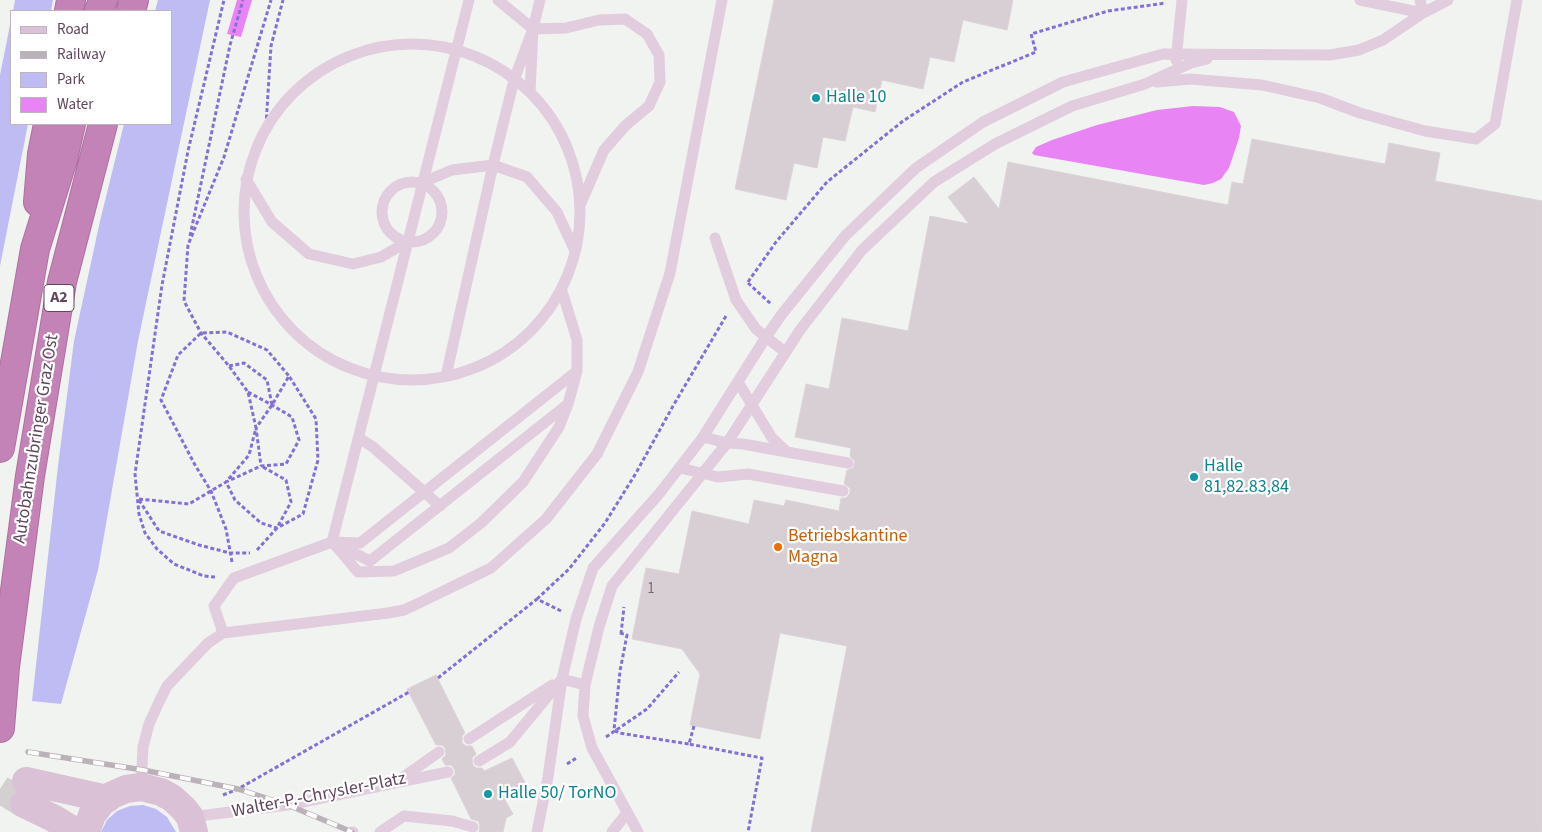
<!DOCTYPE html>
<html>
<head>
<meta charset="utf-8">
<style>
	body { margin:0 }
	#map { position:relative; width:1542px; height:832px; overflow:hidden; background:#f1f3f0; font-family:"Source Sans 3",sans-serif }
	canvas { display:block }
	.legend { position:absolute; left:10px; top:10px; width:162px; height:115px; box-sizing:border-box; background:#fff; border:1px solid #bfb5bd; margin:0; padding:6px 9px; list-style:none; font-size:15px; color:#5f465b }
	.legend li { display:flex; align-items:center; gap:10px; height:25px }
	.legend b { width:25px; border:1px solid #bfb5bd }
</style>
</head>
<body>
<div id="map">
<canvas width="1542" height="832"></canvas>
<ul class="legend">
<li><b style="height:6px;background:#dac1d5"></b>Road</li>
<li><b style="height:6px;background:#bbb1b8"></b>Railway</li>
<li><b style="height:14px;background:#bfbbf3"></b>Park</li>
<li><b style="height:14px;background:#e984f4"></b>Water</li>
</ul>
</div>
<script>
const context = document.querySelector('canvas').getContext('2d');
context.lineJoin = 'round';
function fillPath(path, color) { context.fillStyle = color; context.fill(path, 'evenodd'); }
const toPath = rows => new Path2D(rows.map(r => 'M' + r).join(''));
function strokePath(path, color, width, dash) { context.strokeStyle = color; context.lineWidth = width; context.lineCap = dash ? 'butt' : 'round'; context.setLineDash(dash || []); context.stroke(path); }
function drawText(font, color, halo, rows, align = 'center') {
  context.font = font + ' "Source Sans 3",sans-serif'; context.lineWidth = 4.5; context.setLineDash([]); context.textBaseline = 'middle'; context.strokeStyle = halo; context.fillStyle = color; for (const [text, x, y, turn = 0] of rows) {
    context.save(); context.translate(x, y); context.rotate((+turn || 0) * Math.PI / 180); context.textAlign = isNaN(turn) ? turn : align; if (halo) context.strokeText(text, 0, 0); context.fillText(text, 0, 0); context.restore();
  }
}
fillPath(toPath([
	[15,0,53,0,51,11,13,11],
	[158,0,210,0,138,341,98,570,61,704,32,701,58,466,74,341,100,221,124,124,171,124,171,11,155,11],
	[11,20,11,124,28,124,0,266,0,75],
	[143,805,156,809,167,817,176,832,101,832,107,820,117,811,130,806]
]), '#bfbbf3');
fillPath(toPath([
	[237,0,252,0,241,37,227,34],
	[1193,106,1220,107,1234,112,1241,126,1239,138,1229,168,1221,179,1213,183,1204,185,1034,155,1032,153,1036,147,1052,140,1097,125,1157,110]
]), '#e984f4');
const building = toPath([
	[774,0,1013,0,1007,30,963,20,954,62,930,57,923,89,882,80,875,112,853,107,845,141,823,137,817,168,794,163,786,200,735,189,774,0],
	[1252,139,1385,164,1389,143,1440,153,1435,181,1542,201,1542,832,811,832,847,646,780,633,760,739,690,725,700,674,682,649,632,639,646,568,679,574,692,511,749,524,754,500,784,506,786,500,839,511,841,498,846,498,850,493,850,488,844,484,847,470,853,468,855,461,850,456,851,448,795,437,806,384,829,389,842,318,908,331,930,216,969,224,948,197,974,177,999,209,1008,162,1228,205,1232,182,1243,184,1252,139],
	[436,675,465,733,462,736,462,743,466,746,472,746,476,754,472,758,473,765,476,768,482,768,484,771,512,758,528,788,505,800,513,814,506,818,503,832,479,832,480,825,478,821,471,819,451,778,455,775,455,770,451,765,445,765,442,759,446,755,445,748,442,745,436,745,407,689,436,675]
]);
fillPath(building, '#d8cfd5');
strokePath(building, '#dcd3d9', 1);
strokePath(toPath([
	[0,789,24,804]
]), '#d4d0d2', 28, [28, 14]);
const highway = toPath([
	[69,11,71,0],
	[99,11,103,0],
	[131,11,134,0],
	[38,202,42,154,48,124],
	[0,448,35,249,63,159,71,124],
	[0,728,5,667,30,476,62,282,103,124]
]);
strokePath(highway, '#af6fa1', 30);
strokePath(toPath([
	[266,125,271,46,283,0],
	[190,236,230,45,243,0],
	[748,282,776,242,827,182,903,121,963,82,1036,52,1031,34,1108,11,1166,3],
	[748,283,771,304],
	[229,366,244,363,267,380,272,405],
	[248,392,272,405,292,417,299,440,286,464,261,466,226,482,235,500,261,523,277,528,303,514,318,460,316,419,289,376,272,405,256,428,261,466],
	[139,499,189,504,226,482,249,455,256,428,248,392,229,366,201,333,184,301,188,245,224,157,271,0],
	[139,500,159,531,199,545,230,553,250,553],
	[257,550,277,528,291,502,286,480,263,467],
	[232,562,226,529,211,491,195,465,161,400,178,355,201,333,227,332,267,350,289,376],
	[215,577,204,576,174,564,157,549,145,533,139,514,135,474,162,285,188,151,224,0],
	[537,599,569,569,605,523,636,473,673,406,726,316],
	[620,633,627,635,620,671,614,730,619,733,689,744],
	[621,634,624,607],
	[438,678,537,599,563,612],
	[694,726,689,744,762,758,748,832],
	[606,737,647,709,679,672],
	[567,764,578,757],
	[223,795,238,789,409,692]
]), '#8470d5', 3, [4, 2.5]);
strokePath(toPath([
	[498,0,533,29,566,28,599,20,625,19,647,34,659,55,660,82,649,106,626,125,604,150,581,203],
	[1360,0,1423,13,1420,0],
	'244 212a168 168 0 1 1 336 0a168 168 0 1 1-336 0Z',
	[1176,60,1182,0],
	[1157,82,1190,79,1262,85,1320,98,1360,113,1425,131,1476,139,1495,124,1517,0],
	[530,92,533,29,540,0],
	[246,179,272,222,309,254,353,264,381,257,407,242],
	'382 212a30 30 0 1 1 60 0a30 30 0 1 1-60 0Z',
	[421,183,452,170,493,165,527,177,557,212,575,251],
	[715,238,736,300,756,329,785,352],
	[446,376,493,165,514,80,533,29],
	[738,382,772,438,787,452,848,463],
	[568,404,370,561,332,542,360,543,577,371],
	[703,437,727,443,743,444,787,452],
	[359,438,373,447,440,506],
	[680,468,718,477,748,474,843,491],
	[335,545,358,572,394,571,449,548,481,523,523,482,559,427,568,404,577,371,577,340,562,291],
	[223,633,214,606,234,578,332,542,469,0],
	[469,739,552,685],
	[479,761,510,742,562,679,585,685],
	[402,778,439,752],
	[141,787,143,747,149,724,159,702,167,686,208,643,223,633,388,613,404,610,417,604,491,568,546,519,597,454,638,372,670,273,722,0],
	[190,817,288,805,448,772],
	[352,832,353,832],
	[380,832,404,816,452,821,473,827],
	[537,832,548,777,562,679,576,619,593,568,659,494,703,437,766,337,782,314,845,236,916,168,983,122,1063,82,1163,54,1330,55,1359,50,1383,40,1423,13,1448,0],
	[612,832,627,813],
	[638,832,592,748,583,716,585,685,599,627,612,586,727,443,800,330,862,250,934,182,995,144,1072,106,1145,84,1191,63,1207,59]
]), '#e1cdde', 11);
strokePath(toPath([
	[26,781,107,799],
	[24,804,53,818,76,832],
	[86,832,92,815,101,803,112,795,126,789,141,787,161,792,172,798,184,809,190,817,194,832]
]), '#dac1d5', 28);
strokePath(highway, '#c383b6', 28);
const rail = toPath([
	[28,752,143,770,238,789,288,805,352,832]
]);
strokePath(rail, '#bbb1b8', 5.5);
strokePath(rail, '#fff', 4, [11]);
for (const [x, y, r, color] of [
	[816,98,5,"#0f9aa8"],
	[1194,477,5,"#0f9aa8"],
	[778,547,5,"#e8710a"],
	[488,794,5,"#0f9aa8"]
]) { const dot = new Path2D(); dot.arc(x, y, r, 0, 2 * Math.PI); context.fillStyle = color; context.fill(dot); strokePath(dot, '#fff', 2); }
drawText('15px', '#7d687a', null, [
	["1",651,590]
]);
for (const [x, y, w] of [
	[59,298,30]
]) { const box = new Path2D(); box.roundRect(x - w / 2, y - 13.5, w, 27, 4); context.fillStyle = '#fff'; context.fill(box); strokePath(box, '#5f465b', 1); }
drawText('bold 16px', '#5f465b', null, [
	["A2",59,298]
]);
drawText('18px', '#0d838f', '#fff', [
	["Halle 10",826,98],
	["Halle",1204,467],
	["81,82.83,84",1204,488],
	["Halle 50/ TorNO",498,794]
], 'left');
drawText('18px', '#5f465b', '#fff', [
	["Autobahnzubringer Graz Ost",37,439,-81],
	["Walter-P.-Chrysler-Platz",319,796,-11]
]);
drawText('18px', '#c56008', '#fff', [
	["Betriebskantine",788,537],
	["Magna",788,558]
], 'left');
</script>
</body>
</html>
